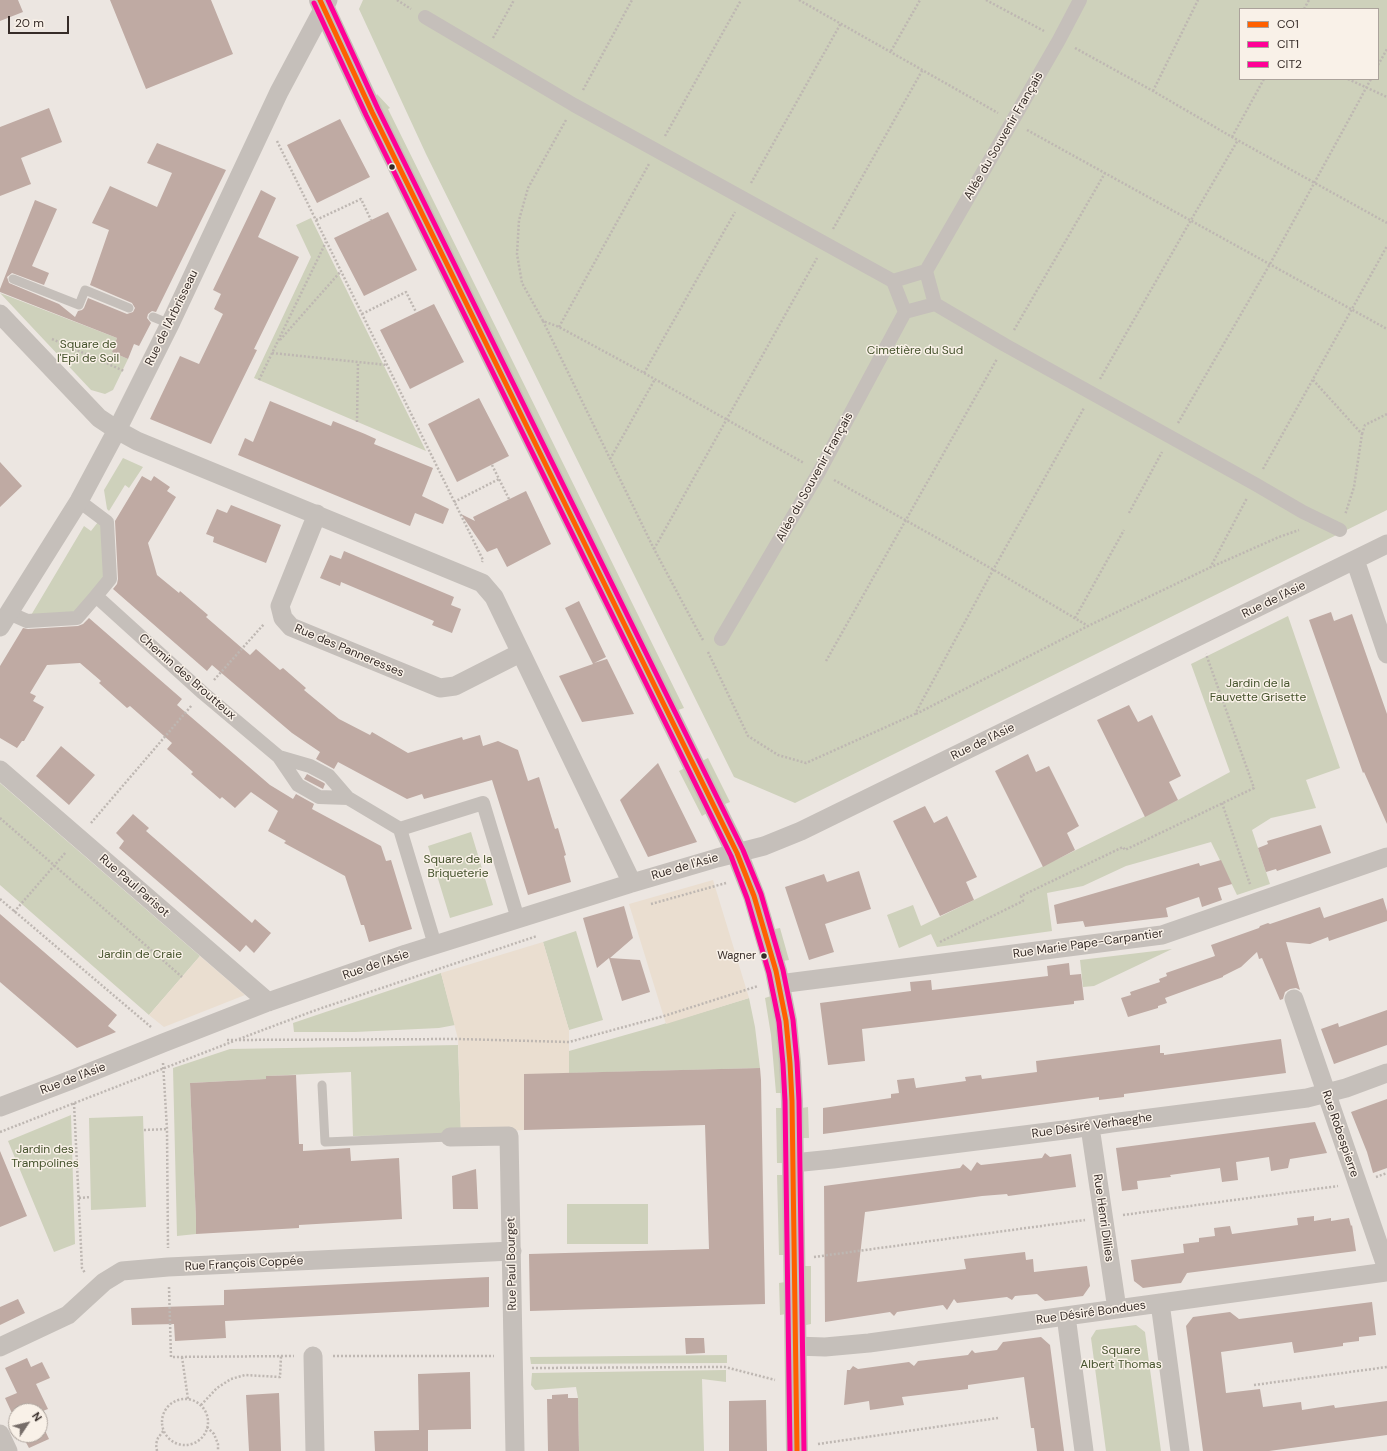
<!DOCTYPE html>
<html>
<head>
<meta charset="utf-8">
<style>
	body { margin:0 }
	#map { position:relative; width:1387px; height:1451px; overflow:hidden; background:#ece6e1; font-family:"DM Sans",sans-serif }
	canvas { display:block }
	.legend { position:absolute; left:1239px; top:8px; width:140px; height:72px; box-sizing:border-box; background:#f9f1e8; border:1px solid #aba29b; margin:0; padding:5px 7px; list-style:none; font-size:12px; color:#362c28 }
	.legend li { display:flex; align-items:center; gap:8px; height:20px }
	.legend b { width:20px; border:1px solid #aba29b }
	.north { position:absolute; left:8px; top:1403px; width:40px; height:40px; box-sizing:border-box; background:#f9f1e8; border:1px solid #aba29b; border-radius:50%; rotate:55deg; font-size:11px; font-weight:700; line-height:16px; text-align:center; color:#362c28 }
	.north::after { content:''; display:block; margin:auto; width:14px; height:18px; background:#766d69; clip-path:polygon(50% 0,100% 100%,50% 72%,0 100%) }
	.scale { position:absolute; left:8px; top:16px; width:61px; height:18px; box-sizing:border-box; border:2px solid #362c28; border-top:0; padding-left:5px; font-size:12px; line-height:14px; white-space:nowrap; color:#362c28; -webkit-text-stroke:3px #f9f1e8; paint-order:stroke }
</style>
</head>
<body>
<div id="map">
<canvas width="1387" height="1451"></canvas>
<ul class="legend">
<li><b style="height:5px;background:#ff6000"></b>CO1</li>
<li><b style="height:5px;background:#ff0096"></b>CIT1</li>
<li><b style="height:5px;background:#ff0096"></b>CIT2</li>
</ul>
<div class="north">N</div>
<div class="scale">20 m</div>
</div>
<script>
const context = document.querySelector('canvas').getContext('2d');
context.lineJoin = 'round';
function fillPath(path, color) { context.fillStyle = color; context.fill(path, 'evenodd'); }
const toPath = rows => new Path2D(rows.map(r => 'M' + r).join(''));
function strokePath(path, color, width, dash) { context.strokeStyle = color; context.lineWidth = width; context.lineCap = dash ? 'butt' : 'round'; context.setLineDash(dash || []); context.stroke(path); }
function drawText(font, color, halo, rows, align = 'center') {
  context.font = font + ' "DM Sans",sans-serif'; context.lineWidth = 3; context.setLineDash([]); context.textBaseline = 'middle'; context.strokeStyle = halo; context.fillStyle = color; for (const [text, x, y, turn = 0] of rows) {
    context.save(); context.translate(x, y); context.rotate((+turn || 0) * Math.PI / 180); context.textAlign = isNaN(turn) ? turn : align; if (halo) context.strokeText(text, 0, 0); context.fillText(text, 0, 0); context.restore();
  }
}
fillPath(toPath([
	[363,0,1387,0,1387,510,795,803,734,777,426,154,359,9],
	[1240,9,1378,9,1378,79,1240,79],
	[377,94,390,108,388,109,684,708,678,710,376,96],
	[311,218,426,451,254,378,311,257,296,225],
	[0,293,117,338,112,352,128,359,113,390,105,394,91,390],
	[123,458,143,467,129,488,125,485,109,511,107,509,104,490],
	[98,522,103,524,107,577,76,614,30,617,84,526,91,531],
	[1288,616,1340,768,1306,780,1316,808,1271,818,1252,830,1270,884,1237,895,1211,842,1126,866,1083,886,1047,893,1052,931,937,947,931,934,899,948,887,915,913,905,921,926,1178,800,1230,772,1191,664],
	[708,758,730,802,725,804,702,761],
	[685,768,707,813,702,816,679,771],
	[0,783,200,956,149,1015,0,885],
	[471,832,493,905,450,918,428,846],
	[780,928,789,960,783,961,775,929],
	[576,931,603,1020,569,1030,543,942],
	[1172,949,1094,986,1083,987,1080,960],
	[441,973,455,1025,439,1028,355,1032,294,1032,293,1023],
	[771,996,777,1035,782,1093,776,1093,771,1035,765,998],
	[749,998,755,1027,760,1068,569,1073,569,1051,657,1026],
	[458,1045,461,1134,442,1135,353,1136,351,1072,267,1076,266,1079,190,1083,196,1219,196,1234,177,1236,173,1068,230,1049],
	[808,1107,809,1138,803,1138,802,1108],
	[776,1108,783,1108,783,1163,777,1163],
	[71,1115,75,1244,54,1252,8,1141],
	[143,1116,146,1207,91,1210,89,1118],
	[777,1175,784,1175,785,1255,779,1255],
	[567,1204,648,1204,648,1244,567,1244],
	[805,1266,811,1266,811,1324,806,1325],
	[785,1282,786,1314,780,1315,779,1283],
	[1136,1325,1145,1332,1161,1451,1106,1451,1091,1338,1096,1330],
	[727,1355,727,1363,531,1364,530,1357],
	[726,1370,726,1382,702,1379,704,1451,579,1451,578,1398,576,1387,535,1390,531,1385,532,1373]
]), '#ced1bb');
fillPath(toPath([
	[713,880,749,998,666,1024,629,904],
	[543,942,569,1030,569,1073,524,1075,524,1130,461,1134,458,1039,441,973],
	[200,956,245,995,164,1027,149,1015]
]), '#eaded0');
fillPath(toPath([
	[0,0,18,0,23,12,0,21],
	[110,0,211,0,233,54,146,89],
	[49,108,62,142,21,158,31,184,0,196,0,127],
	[340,119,370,177,317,203,287,145],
	[157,143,226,170,156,312,152,311,148,314,147,318,151,323,139,346,134,344,128,359,112,352,117,338,0,292,0,289,35,200,57,209,32,266,49,273,44,285,12,273,7,277,9,283,59,304,75,317,78,311,82,310,84,308,88,298,127,314,133,312,135,308,132,303,90,285,109,230,92,223,110,186,157,207,172,173,147,163],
	[261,190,276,198,258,237,299,257,254,349,257,350,211,444,150,419,180,356,199,364,223,314,214,309,221,294,213,290],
	[388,212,417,270,364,296,334,238],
	[434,304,464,362,410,389,380,330],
	[479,398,509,456,457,482,428,424],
	[270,401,331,426,333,421,365,434,376,439,374,444,433,468,422,496,449,509,443,524,415,513,410,526,238,455,245,438,253,442],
	[0,462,22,486,0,507],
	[142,476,151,481,154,476,170,487,167,491,176,497,148,543,157,575,179,593,180,591,208,615,206,617,250,655,256,649,280,670,283,668,306,688,304,690,339,719,370,735,372,732,408,753,462,737,463,740,480,735,483,746,498,741,518,750,528,781,539,777,555,829,558,828,566,855,564,856,571,882,528,895,492,780,424,799,422,794,407,799,338,762,334,769,316,759,320,752,292,733,212,665,207,671,113,589,117,584,118,579,115,521],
	[526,491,551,544,507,567,497,548,487,552,461,514,475,521,473,517],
	[231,505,281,525,266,563,213,542,214,537,206,534,217,509,227,513],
	[344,551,454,597,451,605,461,609,452,633,432,625,434,621,341,582,340,586,320,578,330,555,341,559],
	[579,601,606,657,594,663,607,659,634,714,582,722,559,676,593,664,565,608],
	[1331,612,1334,621,1352,614,1387,714,1387,824,1364,772,1363,773,1309,620],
	[89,618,182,699,177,705,270,785,293,799,296,794,314,804,312,809,381,846,386,861,391,860,412,929,369,942,364,925,361,925,345,876,284,843,286,841,268,831,278,811,251,792,235,808,222,797,220,799,191,774,193,772,167,749,172,743,130,706,127,708,99,683,101,681,80,663,47,665,30,693,36,696,33,701,44,707,24,741,22,741,17,748,0,738,0,666,23,628,28,629,78,626,83,624],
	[1129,705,1138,722,1152,715,1181,776,1169,782,1178,800,1145,817,1097,720],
	[61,746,95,775,69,805,36,776],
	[1028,754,1036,772,1049,766,1079,826,1067,833,1075,850,1043,867,995,771],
	[658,763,697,842,648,857,620,800],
	[307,774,324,783,325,784,323,789,304,779],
	[925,806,934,823,947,816,977,877,966,882,974,900,940,916,893,821],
	[133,814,149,828,146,831,252,923,255,919,271,933,254,953,246,945,240,952,119,848,124,841,116,833],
	[1321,825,1331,853,1277,871,1276,869,1266,872,1258,848,1268,844,1267,841],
	[1221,860,1232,884,1218,888,1222,900,1202,907,1199,897,1166,908,1168,917,1085,927,1083,921,1057,924,1054,905,1199,863,1200,866],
	[859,871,871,909,825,924,834,952,809,960,785,887,824,874,827,882],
	[1383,898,1387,911,1387,921,1329,941,1328,937,1310,944,1286,942,1300,990,1296,988,1290,989,1285,992,1283,999,1280,1000,1262,958,1259,959,1257,952,1241,967,1223,976,1223,977,1165,998,1167,1003,1158,1006,1158,1008,1128,1017,1121,998,1131,995,1130,992,1160,982,1159,979,1167,976,1166,973,1215,956,1211,945,1259,928,1260,926,1268,923,1270,924,1320,907,1324,918],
	[624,906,633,938,610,958,640,960,650,992,622,1001,609,958,597,968,583,918],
	[0,914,117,1015,108,1026,116,1032,77,1048,0,982],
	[1069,963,1070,975,1081,974,1084,1000,1074,1001,1074,1004,862,1029,865,1061,828,1065,820,1003,911,991,910,982,931,980,932,990,1048,976,1047,966],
	[1387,1010,1387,1045,1334,1064,1321,1029,1338,1023,1339,1027],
	[1281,1039,1286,1073,1124,1094,1124,1097,1099,1100,1099,1097,823,1134,823,1108,891,1098,891,1094,899,1093,897,1080,914,1078,916,1088,966,1081,965,1077,981,1075,982,1079,1037,1072,1036,1061,1160,1045,1160,1053,1164,1053,1164,1055],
	[760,1068,761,1080,765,1304,530,1311,529,1254,709,1249,705,1125,524,1130,524,1074],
	[296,1075,299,1144,303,1144,303,1151,350,1148,351,1161,399,1158,402,1219,299,1225,299,1228,196,1234,196,1219,190,1083,266,1079,266,1076],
	[1387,1099,1387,1168,1373,1173,1367,1152,1351,1112],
	[1315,1122,1327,1153,1290,1159,1288,1168,1271,1171,1269,1157,1236,1162,1238,1180,1222,1182,1220,1168,1170,1175,1171,1177,1137,1181,1138,1189,1122,1191,1116,1148],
	[0,1151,27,1216,0,1227],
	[1045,1153,1050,1157,1071,1154,1076,1187,1008,1196,1007,1194,982,1196,865,1212,857,1282,966,1269,964,1259,1025,1252,1026,1260,1033,1259,1034,1272,1087,1266,1090,1286,1083,1296,1045,1301,1037,1294,1015,1296,1012,1300,1007,1297,957,1303,954,1299,947,1310,943,1305,897,1312,894,1316,890,1312,825,1322,824,1186,960,1168,963,1164,971,1171,977,1162,981,1165,1042,1158],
	[476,1169,478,1209,453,1209,452,1176],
	[1314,1216,1314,1221,1331,1218,1331,1221,1349,1218,1351,1226,1352,1225,1356,1251,1187,1273,1181,1283,1165,1285,1143,1288,1134,1281,1131,1260,1184,1253,1183,1244,1199,1242,1199,1238,1215,1236,1214,1228,1230,1226,1232,1234,1298,1225,1297,1218],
	[489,1277,489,1307,225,1321,226,1338,175,1341,174,1324,132,1325,131,1308,224,1305,224,1290],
	[18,1299,25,1313,0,1325,0,1307],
	[1372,1302,1376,1335,1359,1337,1359,1341,1343,1343,1343,1346,1294,1353,1292,1342,1221,1352,1226,1393,1260,1389,1263,1407,1301,1402,1302,1410,1334,1405,1335,1408,1387,1401,1387,1435,1269,1451,1203,1451,1186,1326,1193,1317,1230,1312,1239,1319],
	[1041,1337,1050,1345,1064,1451,1037,1451,1034,1428,1031,1428,1024,1377,968,1385,968,1389,902,1397,904,1405,870,1410,869,1401,844,1405,847,1370,850,1370,853,1366,858,1369,909,1362,914,1366,918,1361,968,1355,972,1350,975,1353,997,1350,1003,1342],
	[685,1338,704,1338,705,1353,686,1354],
	[27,1358,31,1367,42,1362,50,1378,36,1384,48,1409,40,1412,40,1411,16,1411,16,1422,5,1398,17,1393,5,1368],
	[470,1372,471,1429,428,1430,428,1451,375,1451,374,1431,419,1430,418,1374],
	[279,1393,281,1451,249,1451,246,1395],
	[568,1394,568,1398,578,1398,579,1451,548,1451,547,1399,552,1399,552,1395],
	[766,1400,767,1451,729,1451,729,1401],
	[40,1420,49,1439,29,1448,22,1435,40,1435]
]), '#bfaaa3');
strokePath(toPath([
	[397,0,411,9],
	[799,0,998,113],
	[986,0,1044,31],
	[1304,9,1309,0],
	[493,38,514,0],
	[1075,48,1153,91,1232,137,1387,223],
	[891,51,920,0],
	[1378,65,1387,49],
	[1348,79,1387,97],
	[583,90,632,0],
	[1153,91,1198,0],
	[566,120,528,188,519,220,517,254,522,283,543,321,559,327,644,373,804,463],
	[1027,130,1387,329],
	[665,136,741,0],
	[1232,137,1264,79],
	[277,141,483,560,482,562],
	[751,183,841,23],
	[316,220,361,199,371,220],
	[833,229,923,69],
	[362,314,406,292,416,312],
	[543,321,654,549,700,635],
	[559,327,649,164],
	[1014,330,1105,173],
	[52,339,124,371],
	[280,340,341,271],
	[272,353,387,365],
	[644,373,735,212],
	[1100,379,1191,220,1238,140],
	[259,380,326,242],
	[1313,380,1362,434,1354,487,1345,515],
	[357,422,358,362],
	[1178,423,1270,264,1371,79],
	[1362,434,1365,425,1387,414],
	[610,459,655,379],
	[492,465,509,499],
	[1263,469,1387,246],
	[834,480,994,570,1088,626,1209,568,1279,537,1299,530],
	[454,502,499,479],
	[1129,513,1162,452],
	[654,549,817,258],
	[1210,568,1247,498],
	[1075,618,1124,530],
	[700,635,703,640],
	[708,652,748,736,778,755,806,763,915,714,993,570,1084,408],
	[826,661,997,359],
	[214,680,264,624],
	[916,714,1088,626],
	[1222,803,1250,884],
	[0,818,182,977],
	[91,823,192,705],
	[0,899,151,1027],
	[651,904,726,883],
	[14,912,66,852],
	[940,942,1023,901,1021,896,1123,847,1125,850,1254,788,1206,654],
	[239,1039,316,1010,537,936],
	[227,1040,458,1039,569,1042,664,1016,758,986],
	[163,1063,167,1129,168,1248],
	[74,1103,82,1268,85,1273],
	[144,1130,167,1129],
	[0,1132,234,1041],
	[1376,1177,1387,1173],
	[79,1198,91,1197],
	[1123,1215,1338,1186],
	[814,1257,1085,1220],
	[169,1287,171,1357,294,1356],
	[333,1356,494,1356],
	[182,1357,188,1399],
	[532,1368,725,1367,775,1380],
	[1254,1385,1387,1367],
	'162 1422a23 23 0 1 1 46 0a23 23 0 1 1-46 0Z',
	[201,1405,217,1388,231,1379,245,1375,280,1377,281,1356],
	[207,1427,214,1434,218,1444,218,1451],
	[818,1444,998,1418],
	[157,1451,156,1444,158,1438,164,1430]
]), '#beb7b2', 2.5, [2, 2]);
strokePath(toPath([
	[13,279,79,305,85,290,129,308],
	[153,317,170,324],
	[322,1085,325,1142,450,1137]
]), '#c5bfba', 9);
strokePath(toPath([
	[425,17,574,105,893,281,905,312,935,304,1005,345,1255,484,1303,512,1340,530],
	[926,271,1059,40,1080,0],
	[893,281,926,271,935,304],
	[79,501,107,522,110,579,96,596,203,693,279,757,310,766,329,776,348,798,400,829,435,945],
	[9,613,27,621,77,618,96,596],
	[721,639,819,472,905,312],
	[279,757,298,785,319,797,348,798],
	[400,829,483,803,518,919]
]), '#c5bfba', 14);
strokePath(toPath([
	[0,314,99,418,117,430,137,441,482,583,494,597,632,883],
	[317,514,280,606,283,618,291,627,440,688,455,686,520,653],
	[1355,560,1387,654],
	[0,627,79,501,117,430,170,324,279,92,328,0],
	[0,770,268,1002],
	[779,984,1162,935,1387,857],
	[1294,999,1387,1269],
	[0,1107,71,1080,163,1043,268,1002,406,954,632,883,717,858,764,846,801,831,1387,544],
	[1090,1127,1117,1309],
	[450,1137,509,1136,515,1451],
	[793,1163,833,1159,1072,1129,1111,1123,1307,1098,1346,1088,1387,1073],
	[1160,1303,1180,1451],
	[1066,1316,1084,1451],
	[795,1346,825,1347,869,1343,1387,1272],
	[0,1347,68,1315,104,1282,122,1271,168,1267,512,1251],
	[313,1356,315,1451],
	[0,1434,8,1451]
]), '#c5bfba', 19);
strokePath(toPath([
	[320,0,372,112,737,853,754,896,776,971,786,1021,790,1063,792,1101,797,1451]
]), '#c5bfba', 22);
strokePath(toPath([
	[320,0,372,112,737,853,754,896,776,971,786,1021,790,1063,792,1101,797,1451]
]), '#ff6000', 5);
strokePath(toPath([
	[314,3,366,115,731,856,747,898,769,973,779,1022,783,1064,785,1101,790,1451]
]), '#ff0096', 5);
strokePath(toPath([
	[328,0,378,109,743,850,761,894,783,970,793,1020,797,1062,799,1101,804,1451]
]), '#ff0096', 5);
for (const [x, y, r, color] of [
	[392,167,3.5,"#362c28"],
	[764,956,3.5,"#362c28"]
]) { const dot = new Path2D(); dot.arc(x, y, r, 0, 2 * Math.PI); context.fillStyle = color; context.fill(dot); strokePath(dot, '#f9f1e8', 1.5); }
drawText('11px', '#362c28', '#f9f1e8', [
	["Wagner",756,956]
], 'right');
drawText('12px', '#362c28', '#f9f1e8', [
	["Allée du Souvenir Français",1004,136,-60],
	["Rue de l'Arbrisseau",172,318,-64],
	["Allée du Souvenir Français",815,477,-61],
	["Rue de l'Asie",1274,600,-26],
	["Rue des Panneresses",349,651,23],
	["Chemin des Broutteux",187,677,41],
	["Rue de l'Asie",983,742,-26],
	["Rue de l'Asie",685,867,-16],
	["Rue Paul Parisot",134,886,41],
	["Rue Marie Pape-Carpantier",1088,944,-8],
	["Rue de l'Asie",376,965,-19],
	["Rue de l'Asie",73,1079,-21],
	["Rue Désiré Verhaeghe",1092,1126,-8],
	["Rue Robespierre",1340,1134,71],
	["Rue Henri Dillies",1103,1218,82],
	["Rue François Coppée",244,1264,-3],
	["Rue Paul Bourget",512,1264,-91],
	["Rue Désiré Bondues",1091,1313,-8]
]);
drawText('12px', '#46532d', '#f9f1e8', [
	["Square de",88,345],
	["l'Epi de Soil",88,359],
	["Cimetière du Sud",915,351],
	["Jardin de la",1258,684],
	["Fauvette Grisette",1258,698],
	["Square de la",458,860],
	["Briqueterie",458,874],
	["Jardin de Craie",140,955],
	["Jardin des",45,1150],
	["Trampolines",45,1164],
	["Square",1121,1351],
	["Albert Thomas",1121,1365]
]);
</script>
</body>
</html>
